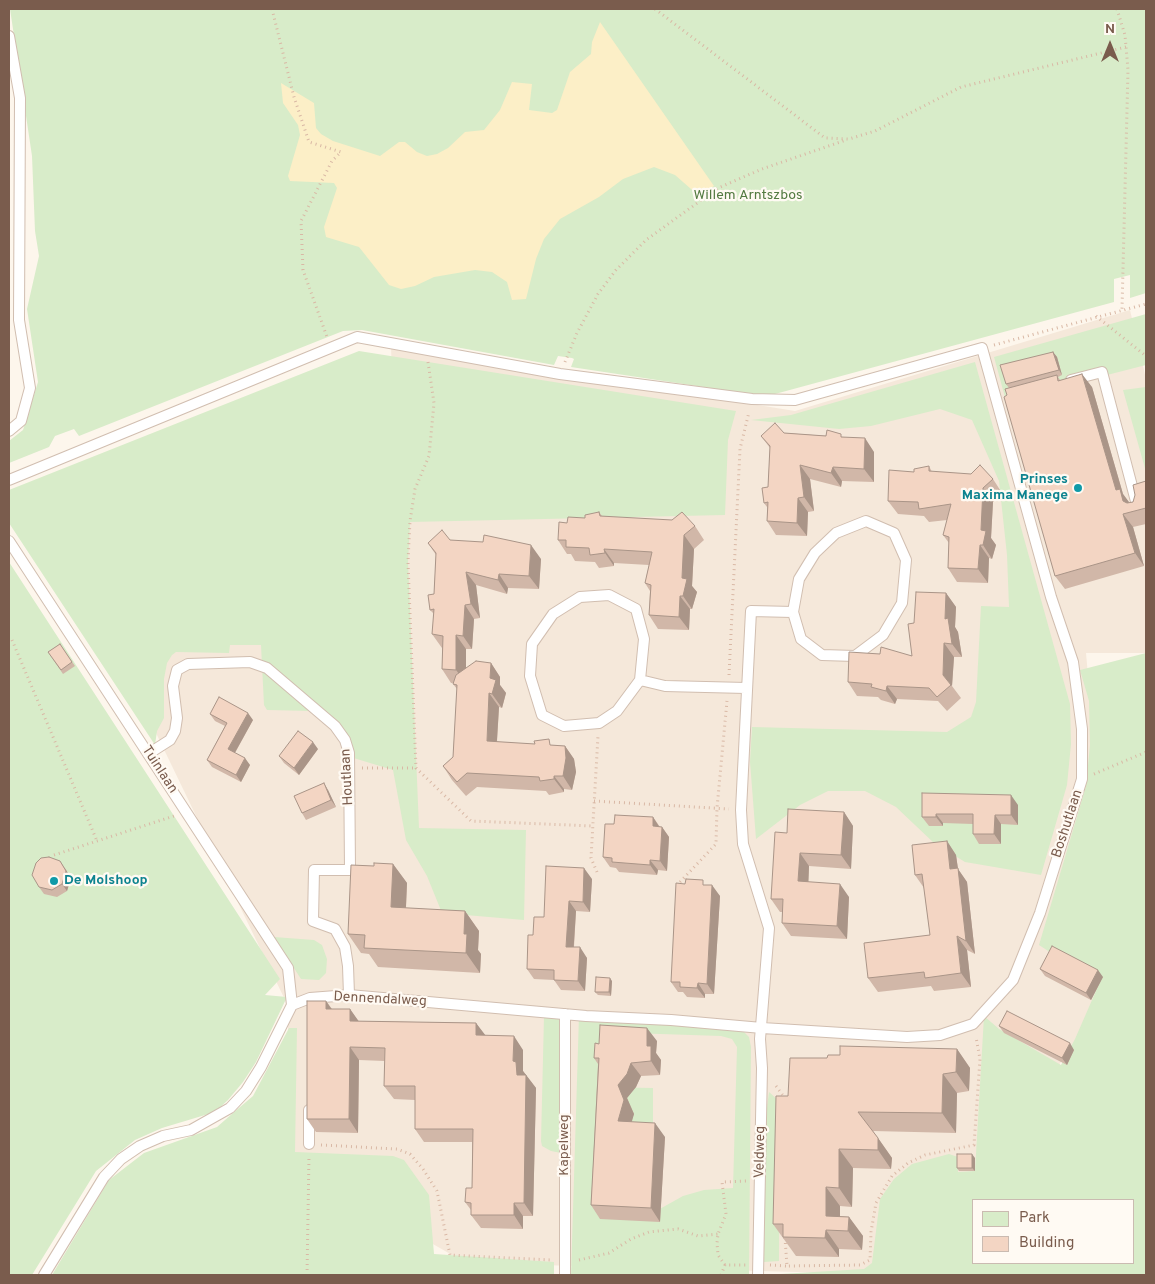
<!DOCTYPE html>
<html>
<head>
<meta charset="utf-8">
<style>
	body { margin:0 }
	#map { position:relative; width:1155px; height:1284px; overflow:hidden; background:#fdf6ec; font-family:Overpass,sans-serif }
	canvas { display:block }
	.frame { position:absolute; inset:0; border:10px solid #7a5c4d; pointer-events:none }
	.legend { position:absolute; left:972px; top:1199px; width:162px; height:65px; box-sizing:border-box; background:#fffaf3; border:1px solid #cabbb1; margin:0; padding:6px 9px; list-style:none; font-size:15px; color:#7a5c4d }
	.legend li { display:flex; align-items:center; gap:10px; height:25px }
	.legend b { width:25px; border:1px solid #cabbb1 }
	.north { position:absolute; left:1085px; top:20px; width:50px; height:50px; -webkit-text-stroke:4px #fffaf3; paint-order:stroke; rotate:0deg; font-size:14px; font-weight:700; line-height:20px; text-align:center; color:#7a5c4d }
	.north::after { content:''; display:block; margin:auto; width:18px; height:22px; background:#7a5c4d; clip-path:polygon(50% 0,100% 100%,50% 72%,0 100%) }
</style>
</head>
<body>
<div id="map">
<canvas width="1155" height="1284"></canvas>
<div class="frame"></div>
<ul class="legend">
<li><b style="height:14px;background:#d8ecc9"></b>Park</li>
<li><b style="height:14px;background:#f3d5c3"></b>Building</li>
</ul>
<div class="north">N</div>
</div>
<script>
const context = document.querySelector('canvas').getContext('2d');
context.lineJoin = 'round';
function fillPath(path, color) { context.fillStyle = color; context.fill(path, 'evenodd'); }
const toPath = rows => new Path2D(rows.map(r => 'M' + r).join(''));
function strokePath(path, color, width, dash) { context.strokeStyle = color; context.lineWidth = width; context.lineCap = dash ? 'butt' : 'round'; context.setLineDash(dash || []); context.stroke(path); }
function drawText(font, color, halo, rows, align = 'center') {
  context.font = font + ' Overpass,sans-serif'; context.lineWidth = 4.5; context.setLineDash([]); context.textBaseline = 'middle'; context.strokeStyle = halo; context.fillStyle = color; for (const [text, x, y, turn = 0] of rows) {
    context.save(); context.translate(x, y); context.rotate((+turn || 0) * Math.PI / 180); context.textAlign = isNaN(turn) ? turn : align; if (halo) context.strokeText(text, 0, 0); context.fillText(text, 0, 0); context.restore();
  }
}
fillPath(toPath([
	[1130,310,1146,379,1146,653,1086,653,1116,986,907,1275,466,1263,288,1161,288,1006,112,642,400,629,391,346,795,411]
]), '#f5e8da');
fillPath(toPath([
	[10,9,1146,9,1146,293,1130,298,1130,275,1114,279,1114,302,775,394,750,394,571,367,574,359,572,358,558,356,554,365,362,330,343,331,79,436,74,429,55,436,49,447,9,463,9,441,23,430,38,382,27,309,39,256,35,231,32,156],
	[1146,314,1146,365,1006,401,994,357],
	[359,351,736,411,728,440,725,515,410,522,408,562,419,828,526,830,524,920,442,913,427,876,406,840,393,770,347,756,339,735,311,711,267,710,264,705,261,645,230,645,229,653,176,652,172,655,167,663,164,679,164,718,157,731,155,745,9,523,9,490],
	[975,362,1070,704,1071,744,1067,785,1041,875,965,862,934,843,896,807,865,791,828,791,800,805,756,839,750,762,752,727,947,732,971,717,976,702,981,606,1009,607,1007,555,999,481,972,420,940,409,871,426,839,429,751,420,791,415],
	[1146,387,1146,472,1123,390],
	[9,562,280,979,265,995,287,997,256,1062,243,1082,228,1100,215,1112,162,1128,135,1140,96,1171,32,1275,9,1275],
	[1146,653,1146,1275,764,1275,864,1269,872,1263,880,1199,894,1179,912,1164,949,1154,958,1157,958,1172,975,1171,984,1016,999,1029,1061,1065,1075,1039,1099,984,1039,945,1086,786,1090,745,1089,701,1080,670],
	[974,1200,1134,1200,1134,1263,974,1263],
	[274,937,314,940,322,945,327,959,326,973,319,980,301,979],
	[579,1015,742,1030,749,1037,751,1047,749,1275,571,1275],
	[599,1032,721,1036,732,1039,737,1047,733,1188,704,1190,683,1196,649,1215,653,1192,653,1088,599,1087],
	[544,1016,564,1016,561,1153,551,1151,542,1146,541,1141],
	[289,1028,297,1028,295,1152,393,1156,404,1160,429,1195,434,1254,554,1262,554,1275,52,1275,109,1180,144,1153,217,1127,233,1113,253,1096],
	[769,1092,780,1102,779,1256,779,1261,764,1262,766,1115]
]), '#d8ecc9');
fillPath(toPath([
	[600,22,714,186,699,196,675,175,654,167,623,179,599,197,560,219,544,239,536,259,526,299,512,300,507,282,492,272,475,270,434,277,415,286,401,289,389,285,359,247,326,237,324,227,337,188,334,183,290,181,288,176,300,135,298,125,283,103,281,83,314,103,316,128,321,134,333,141,380,156,399,142,405,142,417,152,427,156,437,154,448,148,465,132,484,130,500,110,512,82,532,84,529,110,552,113,557,110,570,72,591,54,592,42]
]), '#fcefc7');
const service = toPath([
	[9,36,20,98,19,320,30,388,21,421,9,431],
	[1071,380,1102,372,1138,509],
	[9,480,357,337,560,374,752,399,795,400,982,348,1051,597,1073,662,1082,729,1082,779,1040,913,1013,980,973,1024,940,1035,907,1037,762,1028,671,1020,586,1016,349,995,310,998,292,1005,261,1067,246,1091,230,1108,191,1130,163,1136,140,1146,121,1159,104,1177,44,1275],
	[9,541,288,968,292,1005],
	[640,680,644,639,636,609,609,595,580,597,553,614,532,644,530,676,542,715,564,726,599,723,617,711,640,680,665,686,746,688],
	[148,754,170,740,175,731,177,718,173,686,177,670,188,664,250,662,267,668,335,726,345,740,349,753,350,870,314,870,313,921,335,929,345,947,348,966,349,995],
	[565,1014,565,1275],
	[309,1144,309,1110],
	[758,1275,762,1068,760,1039,769,928,743,844,741,810,751,611,793,612,801,639,822,655,855,656,883,635,902,603,906,560,894,533,866,521,836,533,815,553,799,579,793,612]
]);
strokePath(service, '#d1beb0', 12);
strokePath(toPath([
	[272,9,294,97,309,142,341,152,332,161,301,221,303,270,327,337],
	[655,9,825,138,849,139,875,131,961,87,1126,47],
	[1117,9,1125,35,1128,70,1122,309],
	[1096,316,1146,356],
	[994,345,1146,304],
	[428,362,434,403,429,456,415,489,410,521,408,562,416,768,471,821,593,826],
	[565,362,577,333,598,294,616,270,646,240,718,188,762,169,846,140],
	[12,640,97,841],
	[729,675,740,449,749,412],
	[362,768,416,768],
	[1094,774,1146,752],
	[594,801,729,809],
	[54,855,174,816],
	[597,872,591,858,598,736],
	[680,882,716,844,717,808,727,701],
	[776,1086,784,1097],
	[321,1145,397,1149,410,1154,423,1169,437,1191,450,1255,552,1260],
	[785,1238,787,1266,860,1265,870,1260,871,1232,876,1203,892,1176,908,1163,925,1155,974,1145,980,1059,976,1037],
	[579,1260,609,1253,631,1239,649,1232,678,1229,698,1236,718,1234],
	[725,1265,718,1255,717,1243,718,1234,726,1214,722,1182,747,1181],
	[770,1265,787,1266],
	[307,1275,309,1155],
	[721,1275,725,1265,746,1265]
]), '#d9b8a5', 3, [1, 4]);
strokePath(service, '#fff', 10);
fillPath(toPath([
	[1053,352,1057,357,1062,375,1058,377,1060,380,1092,387,1123,494,1129,503,1133,502,1146,481,1146,524,1133,527,1144,566,1065,589,1055,576,1007,395,1009,388,1006,384],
	[784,433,844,437,874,452,874,482,842,481,841,487,810,479,814,511,808,512,807,536,776,535,767,521,767,507,764,503,768,487,770,448,761,436],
	[929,466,932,472,993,479,1002,493,993,502,991,538,996,545,992,559,989,558,988,583,957,582,948,568,949,543,943,535,947,520,929,522,924,516,898,514,888,501,914,472],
	[599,512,602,516,695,526,704,540,694,549,692,586,697,592,692,609,690,609,689,630,658,629,649,615,650,591,645,583,649,565,614,563,614,566,599,568,595,562,575,561,571,554,567,554,558,540,567,523,585,518],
	[450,540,541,559,539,589,508,588,507,594,476,585,480,618,474,619,472,649,466,649,466,668,491,663,500,677,500,685,506,693,502,708,499,707,497,742,565,746,574,759,576,772,572,790,564,789,564,792,549,795,546,791,477,787,466,796,452,780,443,766,453,757,457,689,453,684,453,683,451,683,442,669,442,648,432,634,434,614,430,610,434,594,436,555,428,543],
	[946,593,956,607,955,627,958,632,962,657,954,657,952,686,961,698,947,711,938,701,897,699,895,704,881,700,878,697,857,696,848,682,880,654,912,656,914,623],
	[60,644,75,666,63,674,48,652],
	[210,714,253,720,235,753,250,765,241,782,212,767,207,760,225,726,215,721],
	[318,749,299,775,284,763,279,756],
	[328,790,336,807,306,820,302,813],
	[922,793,1018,805,1018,825,1001,824,1001,844,979,844,973,834,973,824,943,823,943,826,929,826,922,817],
	[844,812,853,826,851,869,809,866,808,882,849,897,847,939,791,936,782,923,782,912,780,912,771,899,787,833],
	[653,817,660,827,662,827,669,837,667,871,658,870,657,875,619,872,616,868,610,867,603,857,614,824],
	[947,841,956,855,958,869,967,882,975,954,967,950,971,987,934,991,931,986,878,992,868,978,930,935,924,888,915,875],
	[393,864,407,883,406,908,465,911,479,931,478,950,481,954,480,973,378,967,369,954,361,953,348,934,374,866],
	[65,868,71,878,67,891,57,897,44,894,39,887],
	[592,879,590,912,576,911,574,947,587,958,585,991,561,990,554,980,534,979,527,969,533,935,544,917],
	[707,885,720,896,714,994,705,994,705,998,687,997,683,992,678,992,671,982],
	[1040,969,1103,977,1091,1000,1045,976],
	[612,981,611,996,598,995,595,992],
	[326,1001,332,1009,350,1009,358,1021,476,1023,485,1036,523,1050,523,1071,536,1088,533,1216,523,1216,523,1229,481,1228,471,1215,471,1210,465,1202,472,1188,472,1142,424,1142,415,1129,415,1100,394,1099,384,1086,385,1061,359,1060,358,1133,316,1132,307,1119],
	[999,1026,1074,1050,1067,1065,1004,1033],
	[657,1041,656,1053,661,1060,660,1075,641,1076,636,1087,627,1098,634,1114,631,1122,665,1137,660,1222,600,1219,591,1205,598,1064,594,1058,599,1044],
	[957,1049,970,1068,969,1091,957,1093,956,1133,873,1131,892,1158,891,1169,853,1168,852,1207,840,1206,840,1216,849,1217,863,1236,862,1250,839,1249,839,1257,796,1256,773,1224,788,1096,827,1058,840,1055],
	[975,1158,975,1171,959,1171,957,1168]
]), '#d1b7a8');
fillPath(toPath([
	[1053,352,1057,357,1062,375,1059,370],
	[1082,374,1092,387,1123,494,1129,502,1132,512,1131,512,1116,490],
	[865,438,874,452,874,482,864,469],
	[800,465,810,479,814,511,804,497],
	[833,467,842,481,841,487,831,473],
	[983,488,993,502,991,538,996,545,992,559,983,545,981,530],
	[798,498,808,512,807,536,797,523],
	[1123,514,1133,527,1144,566,1135,553],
	[684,535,694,549,692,586,697,592,692,609,683,596,682,578],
	[531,545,541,559,539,589,529,576],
	[980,545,989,558,988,583,978,569],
	[604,549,614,563,614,566,605,553],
	[466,572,476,585,480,618,471,604],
	[499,574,508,588,507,594,498,580],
	[946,593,956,607,955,627,958,632,962,657,952,644,945,619],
	[680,596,690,609,689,630,679,617],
	[465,605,474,619,472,649,463,636],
	[456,635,466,649,466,683,456,670],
	[944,643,954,657,952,686,943,675],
	[491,663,500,677,500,685,506,693,502,708,492,694,490,678],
	[887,686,897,699,895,704,886,691],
	[489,693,499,707,496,755,487,741],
	[248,713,253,720,233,756,228,749],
	[313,742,318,749,299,775,294,768],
	[565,746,574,759,576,772,572,790,563,776],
	[245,758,250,765,241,782,236,775],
	[554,776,564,789,564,792,554,779],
	[324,783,328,790,336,807,331,800],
	[1011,795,1018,805,1018,825,1011,815],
	[844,812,853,826,851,869,841,855],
	[936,814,943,823,943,826,936,817],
	[995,815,1001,824,1001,844,994,834],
	[653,817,660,828,653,826],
	[662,827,669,837,667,871,660,861],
	[947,841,956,855,958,869,967,882,975,954,966,941,950,869],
	[800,853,809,866,808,895,798,881],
	[650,860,658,870,657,875,650,865],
	[60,861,71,878,67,891,62,884],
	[393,864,407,883,405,927,391,907],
	[584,868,592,879,590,912,583,902],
	[840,884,849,897,847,939,837,926],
	[712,885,720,896,714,994,707,984],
	[569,901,576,911,573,957,566,947],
	[465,911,479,931,478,950,481,954,480,973,466,953,464,934],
	[957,936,967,950,971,987,961,973],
	[580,947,587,958,585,991,578,981],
	[1098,970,1103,977,1091,1000,1086,993],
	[610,978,612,981,611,996,609,992],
	[698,983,705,994,705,998,697,988],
	[326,1001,335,1014,326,1009],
	[350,1009,360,1023,350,1021],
	[476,1023,486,1036,476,1035],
	[647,1028,657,1041,656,1053,661,1060,660,1075,651,1061,647,1046],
	[514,1036,523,1050,523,1071,536,1088,533,1216,524,1203,513,1061],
	[1070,1043,1074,1050,1067,1065,1062,1058],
	[350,1047,359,1060,358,1133,349,1119],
	[957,1049,970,1068,969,1091,956,1072],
	[631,1063,641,1076,636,1087,627,1098,634,1114,628,1135,618,1121,618,1085],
	[943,1074,957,1093,956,1133,942,1113],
	[655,1123,665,1137,660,1222,651,1208],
	[878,1138,892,1158,891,1169,878,1150],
	[839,1149,853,1168,852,1207,839,1188],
	[972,1154,975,1158,975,1171,972,1168],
	[826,1187,840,1206,840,1230,826,1216],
	[514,1203,523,1216,523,1229,514,1215],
	[849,1217,863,1236,862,1250,848,1231],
	[826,1230,839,1249,839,1257,825,1238]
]), '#aa9588');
const building = toPath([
	[1053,352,1059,370,1006,384,1000,365,1053,352],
	[1082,374,1116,490,1120,489,1123,501,1127,503,1133,502,1135,495,1133,485,1146,481,1146,508,1123,514,1135,553,1055,576,1004,397,1007,395,1005,389,1057,375,1058,381,1082,374],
	[775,423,784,433,826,436,827,430,841,434,841,437,865,438,864,469,833,467,831,473,800,465,804,497,798,498,797,523,767,521,768,502,764,503,762,488,768,487,770,446,761,436,775,423],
	[980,465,993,479,983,488,981,530,986,531,983,545,980,545,978,569,948,568,949,537,943,535,951,504,919,509,918,502,888,501,889,470,914,472,914,469,929,466,929,471,971,474,980,465],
	[599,512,600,516,672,520,682,512,695,526,684,535,682,578,687,579,683,596,680,596,679,617,649,615,651,585,645,583,652,552,604,549,605,553,590,555,589,548,566,547,566,540,558,540,559,522,567,523,568,517,585,518,585,515,599,512],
	[442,530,450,540,483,542,484,535,531,545,529,576,499,574,498,580,466,572,471,604,465,605,463,636,456,635,456,670,442,669,443,636,432,634,434,609,430,610,428,595,434,594,436,553,428,543,442,530],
	[916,592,946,593,945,619,948,618,952,644,944,643,943,675,951,685,937,697,929,688,887,686,886,691,871,687,872,684,848,682,849,652,880,654,881,647,912,656,908,624,914,623,916,592],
	[60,644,72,662,61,670,48,652,60,644],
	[476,661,491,663,490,678,496,680,492,694,489,693,487,741,535,744,534,741,549,739,550,745,565,746,566,758,563,776,554,776,554,779,540,781,539,777,467,773,457,782,443,766,453,757,457,685,453,684,456,675,476,661],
	[219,697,248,713,228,749,245,758,236,775,207,760,227,723,210,714,219,697],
	[298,731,313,742,294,768,279,756,298,731],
	[324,783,331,800,302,813,294,796,324,783],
	[922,793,1011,795,1011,815,995,815,994,834,973,834,973,814,936,814,936,817,922,817,922,793],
	[788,809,844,812,841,855,800,853,798,881,840,884,837,926,782,923,783,899,771,899,775,832,787,833,788,809],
	[615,815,653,817,653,826,662,827,660,861,650,860,650,865,612,862,612,858,603,857,605,824,614,824,615,815],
	[947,841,950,869,958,868,966,941,957,936,961,973,925,978,924,972,868,978,864,943,930,935,922,874,915,875,912,845,947,841],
	[49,857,60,861,66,871,62,884,52,890,39,887,32,875,36,863,41,858,49,857],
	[374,863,393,864,391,907,465,911,464,934,467,934,466,953,364,948,365,935,348,934,351,865,374,866,374,863],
	[546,866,584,868,583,902,569,901,566,947,580,947,578,981,554,980,554,970,527,969,528,935,533,935,534,917,544,917,546,866],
	[686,879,703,880,703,885,712,885,707,984,698,983,697,988,680,987,680,982,671,982,676,883,685,884,686,879],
	[1052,946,1098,970,1086,993,1040,969,1052,946],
	[596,977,610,978,609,992,595,992,596,977],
	[307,1001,326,1001,326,1009,350,1009,350,1021,476,1023,476,1035,514,1036,513,1061,516,1062,517,1075,526,1075,524,1203,514,1203,514,1215,471,1215,471,1203,465,1202,466,1188,472,1188,473,1129,415,1129,415,1086,384,1086,385,1048,350,1047,349,1119,307,1119,307,1001],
	[1007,1011,1070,1043,1062,1058,999,1026,1007,1011],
	[600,1025,647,1028,647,1046,651,1046,651,1061,631,1063,627,1074,618,1085,624,1100,618,1121,655,1123,651,1208,591,1205,599,1058,594,1058,595,1043,599,1044,600,1025],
	[840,1046,957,1049,956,1072,943,1074,942,1113,858,1112,878,1138,878,1150,839,1149,839,1188,826,1187,826,1216,849,1217,848,1231,826,1230,825,1238,783,1237,783,1224,773,1224,776,1096,788,1096,790,1058,827,1058,828,1055,840,1055,840,1046],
	[957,1154,972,1154,972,1168,957,1168,957,1154]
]);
fillPath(building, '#f3d5c3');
strokePath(building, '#aa9588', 1);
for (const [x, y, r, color] of [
	[1078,488,5,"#0f9aa8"],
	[54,881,5,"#0f9aa8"]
]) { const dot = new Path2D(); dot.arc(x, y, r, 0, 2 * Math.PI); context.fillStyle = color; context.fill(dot); strokePath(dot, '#fffaf3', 2); }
drawText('14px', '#537a41', '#fffaf3', [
	["Willem Arntszbos",748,196]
]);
drawText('bold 14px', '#0d838f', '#fffaf3', [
	["Prinses",1068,480],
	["Maxima Manege",1068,496],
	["De Molshoop",64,881,"left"]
], 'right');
drawText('14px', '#7a5c4d', '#fffaf3', [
	["Tuinlaan",159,770,57],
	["Houtlaan",348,777,-93],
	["Boshutlaan",1068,824,-72],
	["Dennendalweg",380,1000,3],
	["Kapelweg",565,1145,-90],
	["Veldweg",761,1152,-89]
]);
</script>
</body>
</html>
